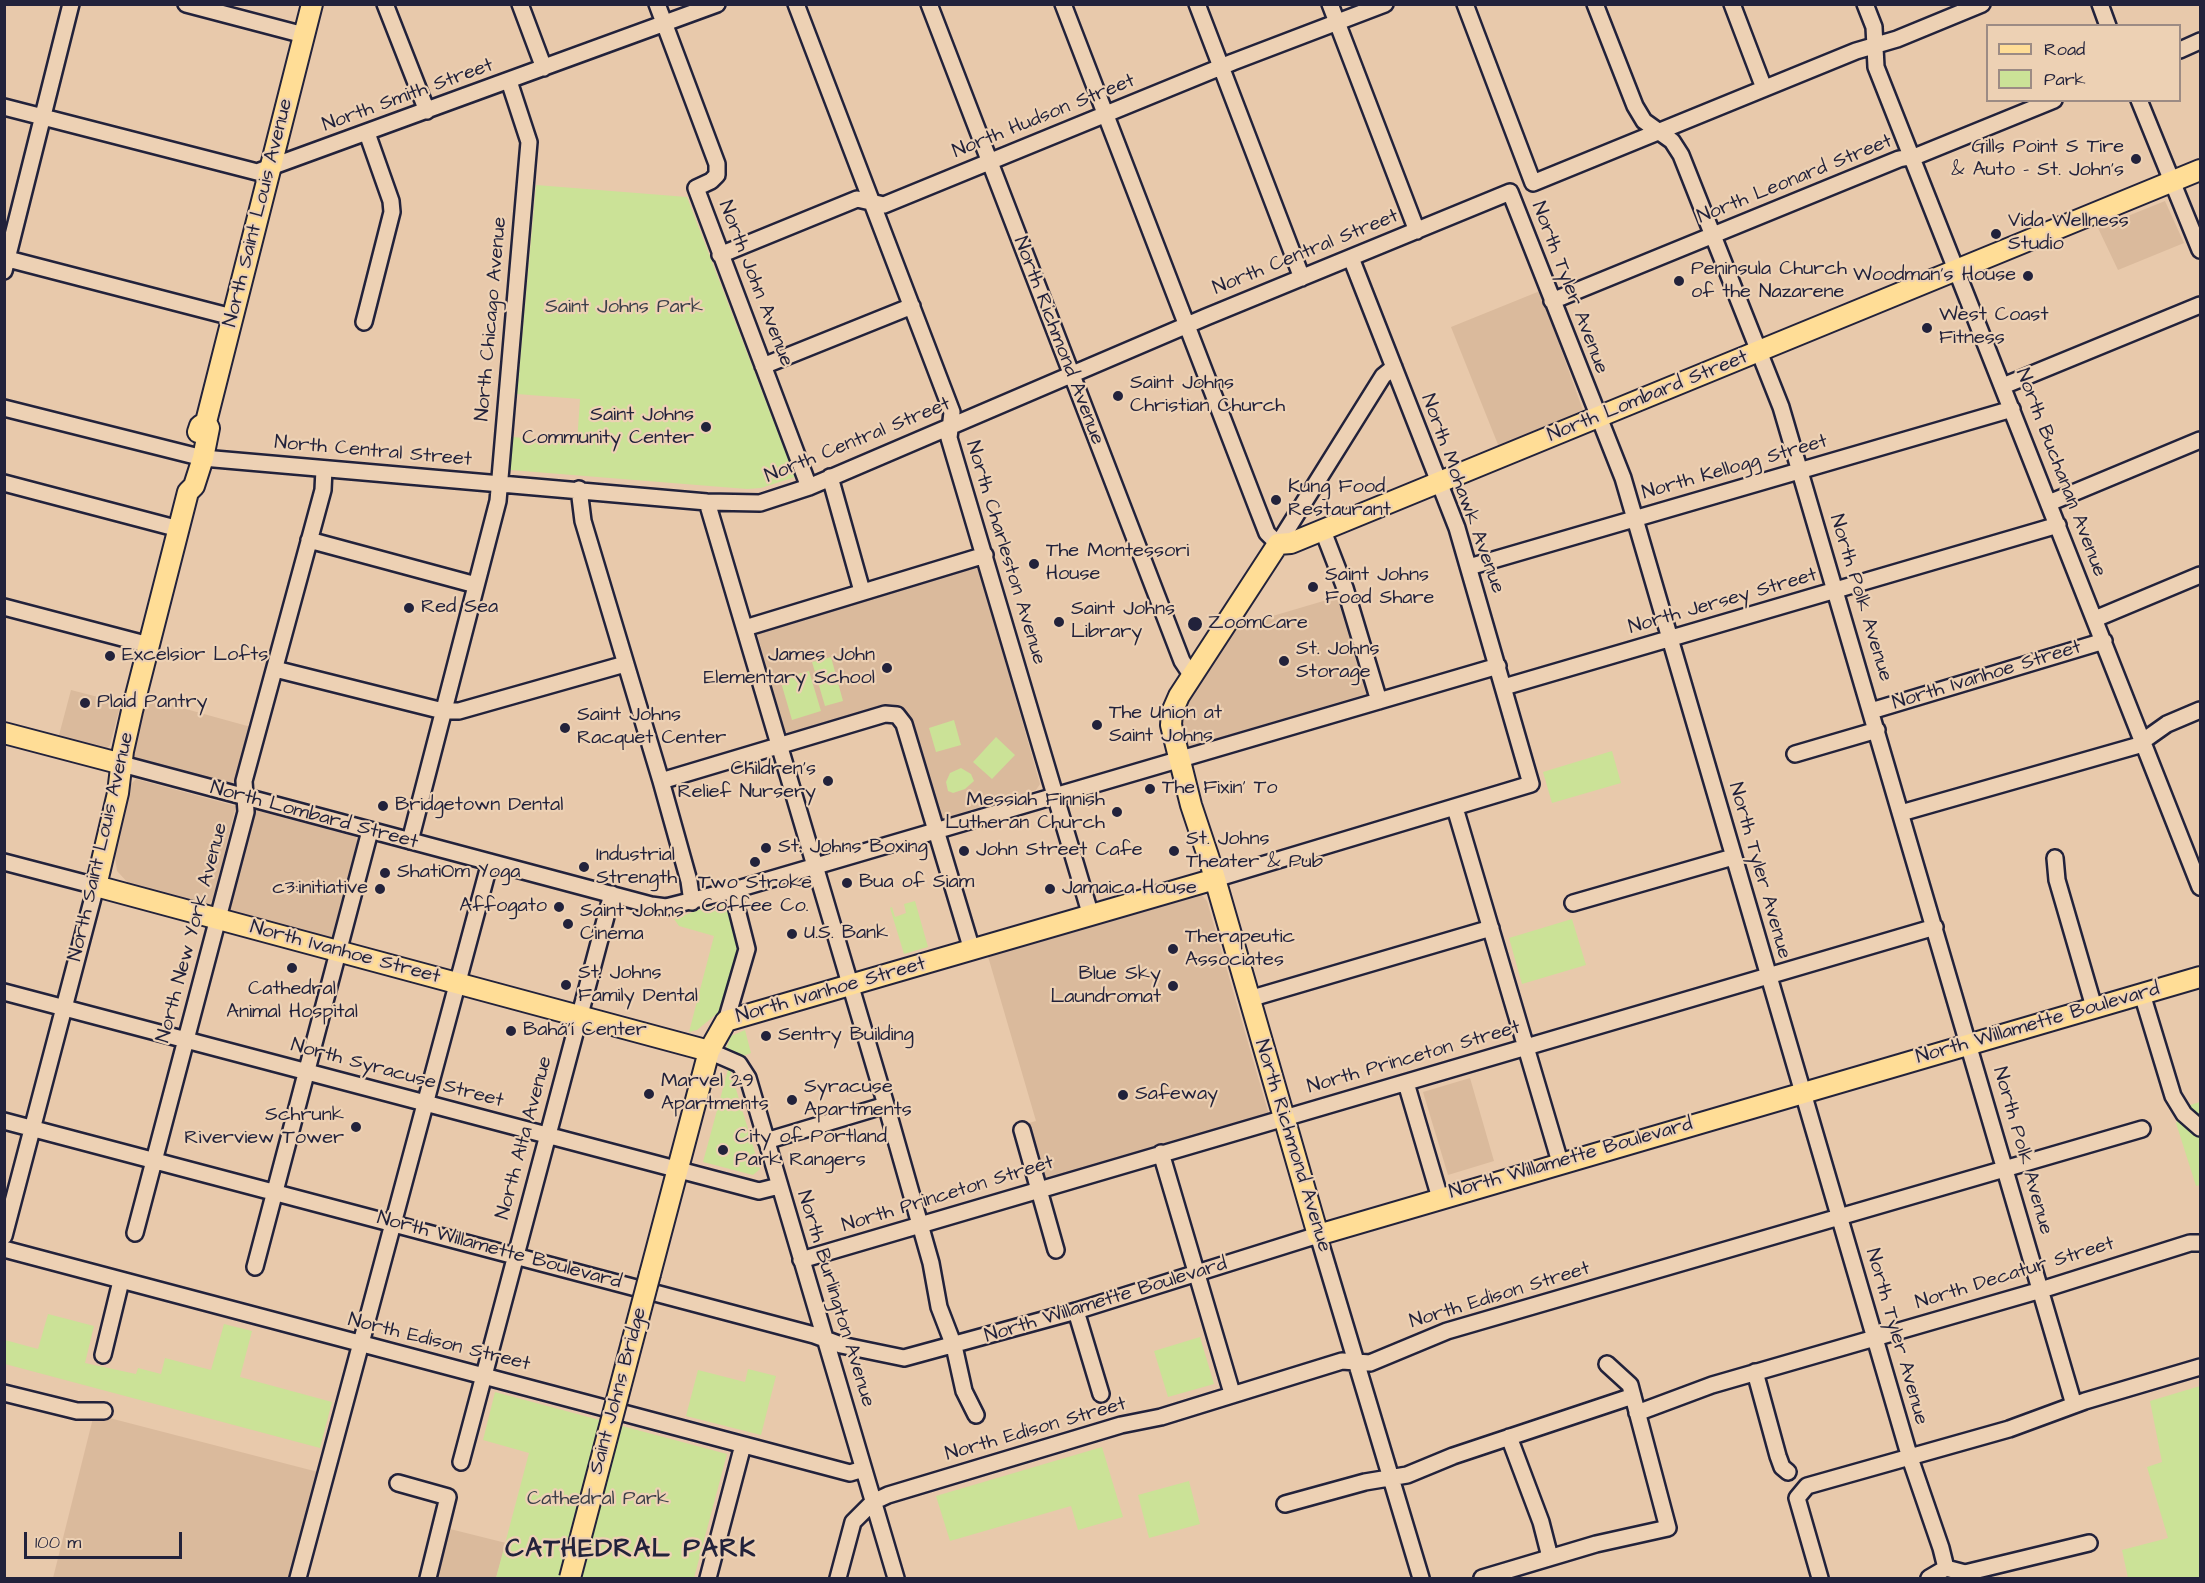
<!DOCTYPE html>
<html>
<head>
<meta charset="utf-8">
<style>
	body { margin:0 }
	#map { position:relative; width:2205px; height:1583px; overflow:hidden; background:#e8c9ab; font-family:"Architects Daughter",sans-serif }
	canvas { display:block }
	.frame { position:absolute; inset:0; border:6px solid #22223b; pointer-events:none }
	.legend { position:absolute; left:1986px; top:24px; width:195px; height:78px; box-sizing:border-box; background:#edd1b4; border:2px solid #9c8b84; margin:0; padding:8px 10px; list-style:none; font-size:18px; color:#22223b }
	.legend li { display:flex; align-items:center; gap:12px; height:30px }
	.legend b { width:30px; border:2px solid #9c8b84 }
	.scale { position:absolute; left:24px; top:1532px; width:158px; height:27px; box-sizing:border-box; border:3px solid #22223b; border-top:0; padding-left:8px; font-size:18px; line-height:21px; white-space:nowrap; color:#22223b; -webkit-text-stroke:4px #edd1b4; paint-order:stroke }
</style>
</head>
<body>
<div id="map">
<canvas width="2205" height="1583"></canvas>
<div class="frame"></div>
<ul class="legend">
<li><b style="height:8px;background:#ffdd96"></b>Road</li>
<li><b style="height:16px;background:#cbe297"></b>Park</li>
</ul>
<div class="scale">100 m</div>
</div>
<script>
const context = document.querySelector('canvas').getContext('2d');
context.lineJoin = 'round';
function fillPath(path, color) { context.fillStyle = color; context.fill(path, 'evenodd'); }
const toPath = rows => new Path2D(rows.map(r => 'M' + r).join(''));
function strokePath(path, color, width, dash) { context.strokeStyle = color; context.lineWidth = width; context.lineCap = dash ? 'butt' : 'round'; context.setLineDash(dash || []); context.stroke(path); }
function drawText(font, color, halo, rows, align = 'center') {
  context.font = font + ' "Architects Daughter",sans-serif'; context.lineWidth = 4.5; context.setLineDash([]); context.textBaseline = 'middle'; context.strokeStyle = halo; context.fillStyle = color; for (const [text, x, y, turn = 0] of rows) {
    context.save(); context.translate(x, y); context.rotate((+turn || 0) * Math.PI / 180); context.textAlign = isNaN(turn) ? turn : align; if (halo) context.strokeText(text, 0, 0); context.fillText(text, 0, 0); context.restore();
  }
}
fillPath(toPath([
	[2165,201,2184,243,2118,270,2098,228],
	[1540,291,1584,413,1499,447,1451,327],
	[972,566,979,569,1040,784,1036,790,942,819,938,817,906,710,898,705,889,704,787,733,782,728,757,633,758,630],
	[1337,597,1366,694,1185,748,1179,729,1184,704,1232,628],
	[71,690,121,703,110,745,106,750,58,739],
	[146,698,251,727,235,782,228,785,136,759,132,749],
	[136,779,236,806,213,900,209,904,204,906,131,886,117,871,114,850,131,784],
	[255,810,356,837,357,842,331,940,229,913],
	[1200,893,1207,901,1269,1115,1045,1179,1029,1123,1036,1121,987,953],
	[1470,1078,1494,1161,1448,1175,1423,1092],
	[94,1414,318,1472,289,1578,53,1578],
	[450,1529,506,1543,496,1578,437,1578]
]), '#daba9c');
fillPath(toPath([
	[536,185,687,197,795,477,761,488,747,489,510,470,513,437,577,443,580,399,517,394],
	[831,657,843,701,825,706,812,662],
	[809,671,821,711,792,720,780,679],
	[954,720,961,745,936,752,929,728],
	[996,737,1015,755,992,779,973,762],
	[1612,751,1621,783,1552,803,1543,772],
	[961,768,971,774,974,781,965,789,953,793,948,791,946,782,950,773],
	[915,901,928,947,904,954,890,908,892,907,895,917,906,913,904,904],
	[720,902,728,906,740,943,730,983,719,1012,697,1030,689,1032,714,936,679,926,674,919],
	[1572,919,1586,965,1522,984,1509,938],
	[745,1030,751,1053,743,1056,726,1049,731,1036],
	[729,1066,760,1169,753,1175,703,1162],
	[2200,1102,2200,1185,2196,1186,2176,1123,2187,1106],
	[48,1314,94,1326,85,1363,136,1374,138,1368,161,1374,165,1358,211,1370,224,1324,252,1331,240,1377,332,1402,320,1448,5,1364,5,1340,38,1349],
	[1200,1337,1214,1384,1168,1397,1154,1351],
	[748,1369,776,1376,761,1435,686,1416,698,1370,745,1382],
	[2200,1386,2200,1578,2128,1578,2122,1550,2168,1538,2147,1467,2162,1462,2150,1401],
	[495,1392,727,1454,694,1578,496,1578,529,1453,483,1440],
	[1102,1447,1123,1517,1078,1530,1071,1506,950,1541,936,1496],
	[1189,1481,1200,1524,1149,1538,1138,1495]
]), '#cbe297');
const minor = toPath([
	[186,4,304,35],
	[385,4,427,111],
	[520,4,544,68],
	[657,4,717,164,717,175,711,181,696,188,809,487],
	[796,4,952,412,949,438,1091,916],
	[929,4,1182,661,1192,676],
	[1063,4,1258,510,1267,533,1278,544,1383,376,1394,367],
	[1197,4,1302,278],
	[1330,4,1417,231],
	[1465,4,1533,183,1856,51,1897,39,1982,4],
	[1595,4,1635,106,1644,121,1672,141,1681,155,1781,407,2074,1405],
	[1732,4,1764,88],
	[1865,4,1874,27,1876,67,2200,887],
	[2100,4,2108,26],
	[2180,50,2200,41],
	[2139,100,2200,250],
	[4,107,257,172,717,4],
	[720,255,857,199,884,205,1233,62,1385,4],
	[8,259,232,317],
	[4,271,71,4],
	[1552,301,1899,159,1919,155,2054,100],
	[364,322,392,212,391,201,367,133],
	[763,366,912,306],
	[2003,386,2200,305],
	[4,408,203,458,707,502,760,503,809,487,1206,317,1510,192,1623,478,1910,1458,1941,1548,1946,1568],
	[830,477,862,591],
	[4,483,179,529],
	[579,489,583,521,661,781,689,881,692,902],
	[707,502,886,1105,931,1263,939,1307,954,1346,964,1391,976,1415],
	[2049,503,2200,440],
	[1323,531,1345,588,1379,701],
	[309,540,476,585],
	[1469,567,2012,409],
	[4,607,149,645],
	[2095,619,2200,575],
	[745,628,985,555],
	[275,669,443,711,459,711,625,664],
	[1504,687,2058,525],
	[1871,711,2104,641],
	[1795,754,1877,730],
	[122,764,651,905,666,907,741,888,1498,666],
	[661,781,885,714,897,715,904,724,972,950],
	[1455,808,1560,1162],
	[1901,813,2136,746,2167,724,2200,710],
	[410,841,498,501,529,142,509,81],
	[2055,858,2057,880,2094,1007],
	[4,862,96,886,4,1236],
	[1215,879,1531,784,1457,528,1351,258],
	[1573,903,1733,857],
	[4,992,759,1191,779,1186],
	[2142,994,2173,1096,2184,1114,2200,1128],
	[1249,999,1491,928],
	[726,1021,747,949,732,890],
	[709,1051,739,1064,748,1078,896,1578],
	[1406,1083,1440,1198],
	[4,1121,814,1335,841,1345,904,1358,1076,1311,1318,1235,1421,1578],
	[1022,1130,1056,1250],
	[766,1141,886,1105],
	[1161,1153,1232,1393],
	[135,1233,246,812,244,781,323,490,324,469],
	[4,1249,850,1473,863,1469],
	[801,1260,1935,927],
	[255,1267,370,831],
	[1076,1311,1101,1394],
	[103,1355,121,1281],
	[1755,1372,1778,1456,1782,1467,1788,1472],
	[4,1393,77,1411,104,1411],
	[1637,1413,1712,1385,2041,1290,2190,1243,2200,1243],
	[1509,1437,1541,1522,1550,1557],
	[461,1462,612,894],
	[398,1483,448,1497,428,1578],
	[1285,1504,1365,1482,1407,1475,1453,1456,1633,1396],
	[1946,1568,1965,1573,2089,1543],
	[298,1578,490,862],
	[708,1578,743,1445],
	[838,1578,853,1522,873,1502,888,1495,1121,1425,1161,1417,1342,1361,1370,1363,1447,1331,2142,1129],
	[1482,1578,1596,1544,1668,1528,1630,1385,1607,1364],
	[1820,1578,1797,1498,1807,1486,2009,1429,2085,1401,2200,1367],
	[1929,1578,1946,1568]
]);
const major = toPath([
	[2200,170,1291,543,1278,544,1179,696,1172,712,1171,725,1191,805,1211,865,1318,1235,2200,977],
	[206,422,209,428,203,458,194,486,188,492,132,711,123,751,118,793,96,886,709,1051],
	[198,432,200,426,206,422,312,4],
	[4,733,122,764],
	[650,1274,709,1051,726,1021,1215,879]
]);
strokePath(minor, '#22223b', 20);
strokePath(major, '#22223b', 24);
strokePath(minor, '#edd1b4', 15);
strokePath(major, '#ffdd96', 20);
const majorBridge = toPath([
	[570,1578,650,1274]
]);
strokePath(majorBridge, '#22223b', 24, []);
strokePath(majorBridge, '#ffdd96', 20);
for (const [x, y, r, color] of [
	[2136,159,6,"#22223b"],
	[1996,234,6,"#22223b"],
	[2028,276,6,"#22223b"],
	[1679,281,6,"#22223b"],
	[1927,328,6,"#22223b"],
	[1118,396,6,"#22223b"],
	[706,427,6,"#22223b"],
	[1276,500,6,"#22223b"],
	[1034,564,6,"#22223b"],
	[1313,587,6,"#22223b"],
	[409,608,6,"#22223b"],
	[1059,622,6,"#22223b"],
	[1195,624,8,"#22223b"],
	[110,656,6,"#22223b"],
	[1284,661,6,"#22223b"],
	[887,668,6,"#22223b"],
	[85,703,6,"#22223b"],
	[1097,725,6,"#22223b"],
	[565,728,6,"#22223b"],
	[828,781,6,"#22223b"],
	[1150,789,6,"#22223b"],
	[383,806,6,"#22223b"],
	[1117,812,6,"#22223b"],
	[766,848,6,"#22223b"],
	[964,851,6,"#22223b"],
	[1174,851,6,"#22223b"],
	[755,862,6,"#22223b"],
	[584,867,6,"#22223b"],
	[385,873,6,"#22223b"],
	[847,883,6,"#22223b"],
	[380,889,6,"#22223b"],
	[1050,889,6,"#22223b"],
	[559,907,6,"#22223b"],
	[568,924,6,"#22223b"],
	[792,934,6,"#22223b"],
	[1173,949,6,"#22223b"],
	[292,968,6,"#22223b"],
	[566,985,6,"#22223b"],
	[1173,986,6,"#22223b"],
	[511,1031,6,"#22223b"],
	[766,1036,6,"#22223b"],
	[649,1094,6,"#22223b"],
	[1123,1095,6,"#22223b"],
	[792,1100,6,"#22223b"],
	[356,1127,6,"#22223b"],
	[723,1150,6,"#22223b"]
]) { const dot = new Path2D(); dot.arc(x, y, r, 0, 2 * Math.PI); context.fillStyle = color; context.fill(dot); strokePath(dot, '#edd1b4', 2); }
drawText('20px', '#22223b', '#edd1b4', [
	["North Smith Street",408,96,-20],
	["North Hudson Street",1044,117,-22],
	["North Leonard Street",1795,180,-22],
	["North Saint Louis Avenue",259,213,-76],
	["North Central Street",1306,253,-22],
	["North John Avenue",755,284,69],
	["North Tyler Avenue",1569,288,69],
	["North Chicago Avenue",492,319,-85],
	["North Richmond Avenue",1058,341,69],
	["North Lombard Street",1648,397,-22],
	["North Central Street",858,441,-22],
	["North Central Street",373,452,5],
	["North Kellogg Street",1735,468,-16],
	["North Buchanan Avenue",2060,473,69],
	["North Mohawk Avenue",1462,494,70],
	["North Charleston Avenue",1005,553,73],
	["North Polk Avenue",1860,598,73],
	["North Jersey Street",1723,602,-16],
	["North Ivanhoe Street",1987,676,-17],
	["North Lombard Street",314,816,15],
	["North Saint Louis Avenue",102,847,-77],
	["North Tyler Avenue",1759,871,74],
	["North New York Avenue",193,933,-75],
	["North Ivanhoe Street",345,953,15],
	["North Ivanhoe Street",831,991,-16],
	["North Willamette Boulevard",2038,1024,-16],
	["North Princeton Street",1414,1058,-16],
	["North Syracuse Street",397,1074,15],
	["North Alta Avenue",525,1138,-75],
	["North Richmond Avenue",1292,1146,73],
	["North Polk Avenue",2022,1151,74],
	["North Willamette Boulevard",1571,1159,-16],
	["North Princeton Street",948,1195,-17],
	["North Willamette Boulevard",499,1251,15],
	["North Decatur Street",2015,1274,-17],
	["North Edison Street",1500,1296,-17],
	["North Burlington Avenue",835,1299,73],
	["North Willamette Boulevard",1106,1301,-17],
	["North Tyler Avenue",1896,1337,74],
	["North Edison Street",439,1343,14],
	["Saint Johns Bridge",619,1391,-75],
	["North Edison Street",1036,1430,-16]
]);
drawText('20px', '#22223b', '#edd1b4', [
	["Gills Point S Tire",2124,148,"right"],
	["& Auto - St. John's",2124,171,"right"],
	["Vida Wellness",2008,222],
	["Studio",2008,245],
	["Peninsula Church",1691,270],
	["of the Nazarene",1691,293],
	["Woodman's House",2016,276,"right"],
	["West Coast",1939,316],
	["Fitness",1939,339],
	["Saint Johns",1130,384],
	["Christian Church",1130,407],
	["Saint Johns",694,416,"right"],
	["Community Center",694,439,"right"],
	["Kung Food",1288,488],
	["Restaurant",1288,511],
	["The Montessori",1046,552],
	["House",1046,575],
	["Saint Johns",1325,576],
	["Food Share",1325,599],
	["Red Sea",421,608],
	["Saint Johns",1071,610],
	["Library",1071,633],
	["ZoomCare",1208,624],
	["St. Johns",1296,650],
	["Storage",1296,673],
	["Excelsior Lofts",122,656],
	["James John",875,656,"right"],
	["Elementary School",875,679,"right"],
	["Plaid Pantry",97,703],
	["The Union at",1109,714],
	["Saint Johns",1109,737],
	["Saint Johns",577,716],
	["Racquet Center",577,739],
	["Children's",816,770,"right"],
	["Relief Nursery",816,793,"right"],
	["The Fixin' To",1162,789],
	["Messiah Finnish",1105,801,"right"],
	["Lutheran Church",1105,824,"right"],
	["Bridgetown Dental",395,806],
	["St. Johns",1186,840],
	["Theater & Pub",1186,863],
	["St. Johns Boxing",778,848],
	["John Street Cafe",976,851],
	["Industrial",596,856],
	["Strength",596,879],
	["ShatiOm Yoga",397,873],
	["Bua of Siam",859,883],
	["Two Stroke",755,884,"center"],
	["Coffee Co.",755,907,"center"],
	["c3:initiative",368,889,"right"],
	["Jamaica House",1062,889],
	["Affogato",547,907,"right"],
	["Saint Johns",580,912],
	["Cinema",580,935],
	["U.S. Bank",804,934],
	["Therapeutic",1185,938],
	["Associates",1185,961],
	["St. Johns",578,974],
	["Family Dental",578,997],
	["Blue Sky",1161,975,"right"],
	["Laundromat",1161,998,"right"],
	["Cathedral",292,990,"center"],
	["Animal Hospital",292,1013,"center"],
	["Bahá’í Center",523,1031],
	["Sentry Building",778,1036],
	["Marvel 29",661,1082],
	["Apartments",661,1105],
	["Syracuse",804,1088],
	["Apartments",804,1111],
	["Safeway",1135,1095],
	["Schrunk",344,1116,"right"],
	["Riverview Tower",344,1139,"right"],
	["City of Portland",735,1138],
	["Park Rangers",735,1161]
], 'left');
drawText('20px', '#3b3f49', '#edd1b4', [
	["Saint Johns Park",624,308],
	["Cathedral Park",598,1500]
]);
context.letterSpacing = '1.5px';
drawText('bold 26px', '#22223b', '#edd1b4', [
	["CATHEDRAL PARK",631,1551]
]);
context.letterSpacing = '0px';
</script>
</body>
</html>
